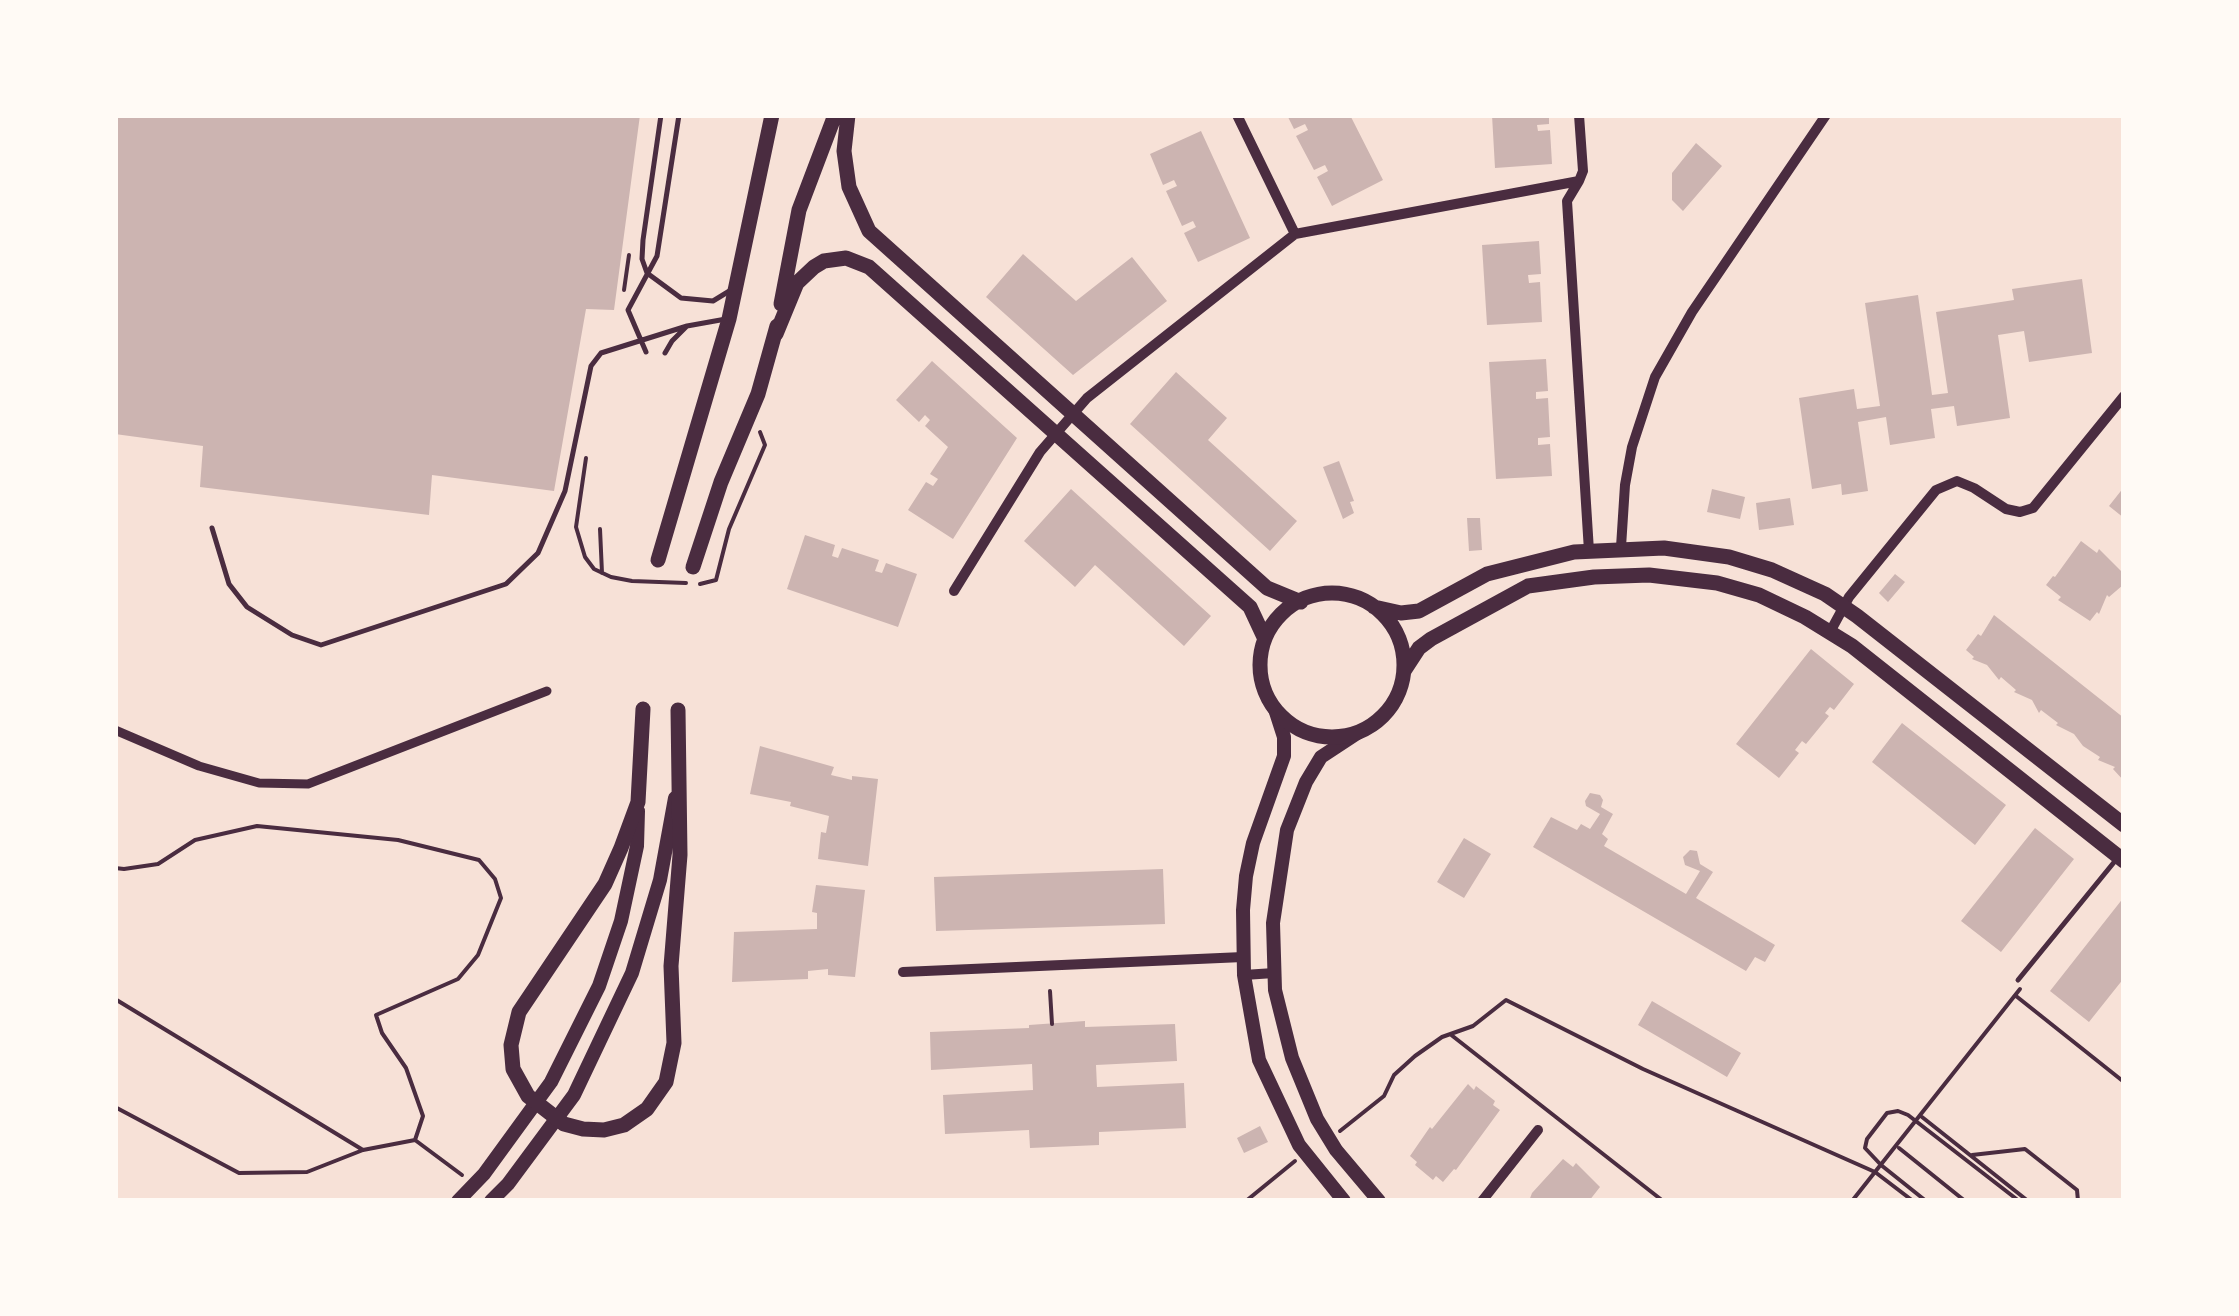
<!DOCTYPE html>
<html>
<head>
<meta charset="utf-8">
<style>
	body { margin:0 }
	#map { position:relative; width:2239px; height:1316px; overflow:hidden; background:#f7e1d7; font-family:Literata,serif }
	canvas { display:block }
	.frame { position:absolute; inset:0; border:118px solid #fffaf5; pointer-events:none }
</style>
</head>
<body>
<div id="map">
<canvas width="2239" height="1316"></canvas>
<div class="frame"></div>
</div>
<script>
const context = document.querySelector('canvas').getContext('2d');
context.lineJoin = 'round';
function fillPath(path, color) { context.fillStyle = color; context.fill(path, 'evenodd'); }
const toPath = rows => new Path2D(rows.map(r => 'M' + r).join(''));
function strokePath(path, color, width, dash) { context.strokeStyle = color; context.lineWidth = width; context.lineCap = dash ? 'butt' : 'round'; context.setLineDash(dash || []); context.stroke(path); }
fillPath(toPath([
	[115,115,640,115,614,310,586,309,554,491,432,475,429,515,200,487,203,446,115,434],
	[1287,115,1350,115,1383,180,1332,206,1317,177,1328,171,1325,165,1314,170,1296,136,1308,130,1305,124,1294,129],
	[1492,115,1549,115,1549,124,1537,125,1538,131,1550,130,1552,164,1495,168],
	[1201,131,1250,238,1198,262,1184,233,1196,227,1193,221,1182,226,1166,191,1177,186,1174,180,1163,185,1150,154],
	[1696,143,1722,166,1683,211,1672,200,1672,173],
	[1539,241,1541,274,1528,275,1529,283,1540,282,1542,322,1487,325,1482,245],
	[1023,254,1076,301,1132,257,1167,301,1073,375,986,297],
	[2082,279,2092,353,2029,362,2024,331,1998,335,2010,418,1957,426,1954,406,1931,409,1935,438,1890,445,1886,417,1858,422,1868,491,1842,495,1841,484,1812,489,1799,398,1854,389,1857,409,1880,406,1865,303,1918,295,1932,395,1948,393,1936,312,2014,300,2012,289],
	[1546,359,1548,391,1536,392,1536,399,1548,398,1550,437,1538,438,1538,445,1550,444,1552,476,1496,479,1489,362],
	[932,361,1017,438,953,539,908,510,926,482,933,486,938,479,930,474,948,447,925,426,930,420,925,415,919,422,896,400],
	[1176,372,1227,418,1208,440,1297,521,1270,551,1130,424],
	[1339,461,1354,501,1350,502,1354,513,1343,519,1323,467],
	[2124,487,2124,518,2109,506],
	[1071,489,1211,616,1184,646,1095,565,1075,587,1024,541],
	[1712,489,1745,497,1740,519,1707,512],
	[1790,498,1794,525,1759,530,1756,503],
	[1467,518,1480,518,1482,550,1469,551],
	[805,535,835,545,832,556,838,558,842,548,879,560,875,571,882,573,886,563,917,574,898,627,787,589],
	[2081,541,2097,553,2099,549,2124,574,2123,585,2109,597,2107,595,2099,614,2097,612,2090,621,2058,600,2061,597,2046,585,2053,576,2055,577],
	[1895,574,1905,582,1888,602,1879,593],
	[1994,615,2124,718,2124,781,2113,769,2115,767,2098,760,2100,757,2083,746,2074,734,2056,725,2058,723,2041,710,2039,713,2032,700,2014,692,2016,690,2001,677,1999,680,1987,665,1972,659,1974,657,1966,650,1978,634,1981,636],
	[1811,649,1854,684,1834,710,1830,707,1825,713,1829,716,1806,744,1802,741,1795,750,1799,753,1779,778,1736,744],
	[1902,723,2006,805,1975,845,1872,762],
	[760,746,834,767,831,775,852,780,852,776,878,779,868,866,818,859,821,832,826,833,829,816,790,806,791,802,750,794],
	[1590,793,1600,795,1603,800,1601,807,1613,814,1602,834,1608,839,1604,846,1686,894,1700,871,1685,865,1683,857,1690,850,1697,851,1700,864,1713,872,1696,898,1775,945,1765,962,1755,957,1746,971,1533,847,1551,817,1577,830,1581,824,1590,829,1600,814,1586,806,1585,801],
	[2035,828,2074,859,2001,952,1961,921],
	[1464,838,1491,854,1464,898,1437,882],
	[1163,869,1165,924,936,931,934,877],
	[816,885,865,890,855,977,828,975,828,969,808,971,808,979,732,982,734,932,817,929,817,913,812,912],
	[2124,897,2124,978,2089,1022,2050,991],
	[1652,1001,1741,1053,1727,1077,1638,1025],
	[1085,1021,1085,1027,1175,1024,1177,1061,1096,1065,1097,1087,1184,1083,1186,1128,1099,1132,1099,1145,1030,1148,1029,1130,945,1134,943,1095,1033,1090,1032,1064,931,1070,930,1032,1029,1028,1029,1025],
	[1468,1084,1474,1090,1476,1086,1495,1101,1493,1105,1500,1110,1456,1170,1454,1169,1443,1182,1436,1176,1433,1180,1415,1165,1417,1162,1410,1156,1430,1127,1432,1129],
	[1260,1126,1268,1142,1244,1153,1237,1138],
	[1563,1159,1573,1167,1576,1163,1600,1187,1589,1201,1529,1201,1532,1193]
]), '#ccb4b1');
strokePath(toPath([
	[624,290,629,255],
	[586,458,576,527,585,557,594,569,611,577,632,581,686,583],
	[600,529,602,573],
	[700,584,716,580,729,529,765,445,760,432],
	[115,868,124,869,158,864,195,840,257,826,398,840,479,860,495,879,501,898,478,955,458,979,376,1015,382,1033,406,1068,423,1116,415,1140],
	[1050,991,1052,1024],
	[2016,996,2124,1082],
	[115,999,363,1150],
	[1450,1034,1663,1201],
	[115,1107,239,1173,307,1172,363,1150,415,1140,462,1175],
	[1922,1117,2028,1201],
	[1340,1131,1384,1096,1394,1075,1415,1056,1442,1037,1473,1026,1506,1000,1643,1069,1875,1172,1913,1201],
	[1899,1148,1965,1201],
	[1972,1155,2025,1149,2077,1190,2078,1201],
	[1246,1201,1295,1161],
	[1852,1201,2020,989],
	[1926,1201,1881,1165,1865,1148,1867,1139,1887,1113,1898,1111,1908,1115,2019,1201]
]), '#4a2c40', 4);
strokePath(toPath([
	[661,115,643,240,642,259,647,273,681,298,713,301,731,290],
	[646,352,628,310,657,256,679,115],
	[665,353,672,341,687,326,726,319],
	[212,528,229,584,247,607,292,635,321,645,506,584,538,553,565,491,591,366,601,353,687,326],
	[2018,980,2124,850]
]), '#4a2c40', 5);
strokePath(toPath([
	[115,730,199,766,259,783,308,784,547,691]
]), '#4a2c40', 9);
strokePath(toPath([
	[1237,115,1295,234],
	[1579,115,1583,171,1579,181],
	[1621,547,1625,485,1632,447,1655,377,1692,312,1826,115],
	[954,591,1040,452,1087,398,1295,234,1579,181,1567,201,1589,551],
	[1830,632,1849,597,1936,490,1957,481,1974,488,2006,509,2020,512,2033,508,2124,396],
	[903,972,1243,957],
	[1244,975,1274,973],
	[1482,1201,1538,1130]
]), '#4a2c40', 10);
strokePath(toPath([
	[1275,709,1284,737,1284,756,1253,843,1246,876,1243,910,1244,975,1259,1060,1299,1145,1344,1201],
	[1359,732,1321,757,1306,782,1287,830,1273,923,1275,990,1292,1058,1317,1119,1336,1150,1379,1201],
	[458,1201,484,1174,551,1082,599,986,621,921,637,846,638,811],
	[491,1201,508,1184,574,1095,632,973,660,880,675,798]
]), '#4a2c40', 14);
strokePath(toPath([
	[848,115,844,151,849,187,869,231,1267,588,1301,602],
	[781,304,799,210,835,115],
	[776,334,797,283,814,267,824,261,846,258,869,267,1250,607,1264,637],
	[658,560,729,319,772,115],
	[693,567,721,482,758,394,777,326],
	'1260 665a72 72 0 1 1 144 0a72 72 0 1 1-144 0Z',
	[1374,607,1401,613,1419,611,1487,574,1574,552,1664,548,1729,557,1772,570,1825,594,1857,616,2124,825],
	[1404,671,1419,648,1431,639,1528,586,1594,577,1649,575,1717,583,1759,595,1805,617,1852,646,2124,861],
	[643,709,638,802,621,848,605,884,519,1012,511,1045,513,1069,528,1096,564,1124,583,1129,604,1130,624,1125,647,1109,666,1082,674,1043,671,966,680,855,678,710]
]), '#4a2c40', 15);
</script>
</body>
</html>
